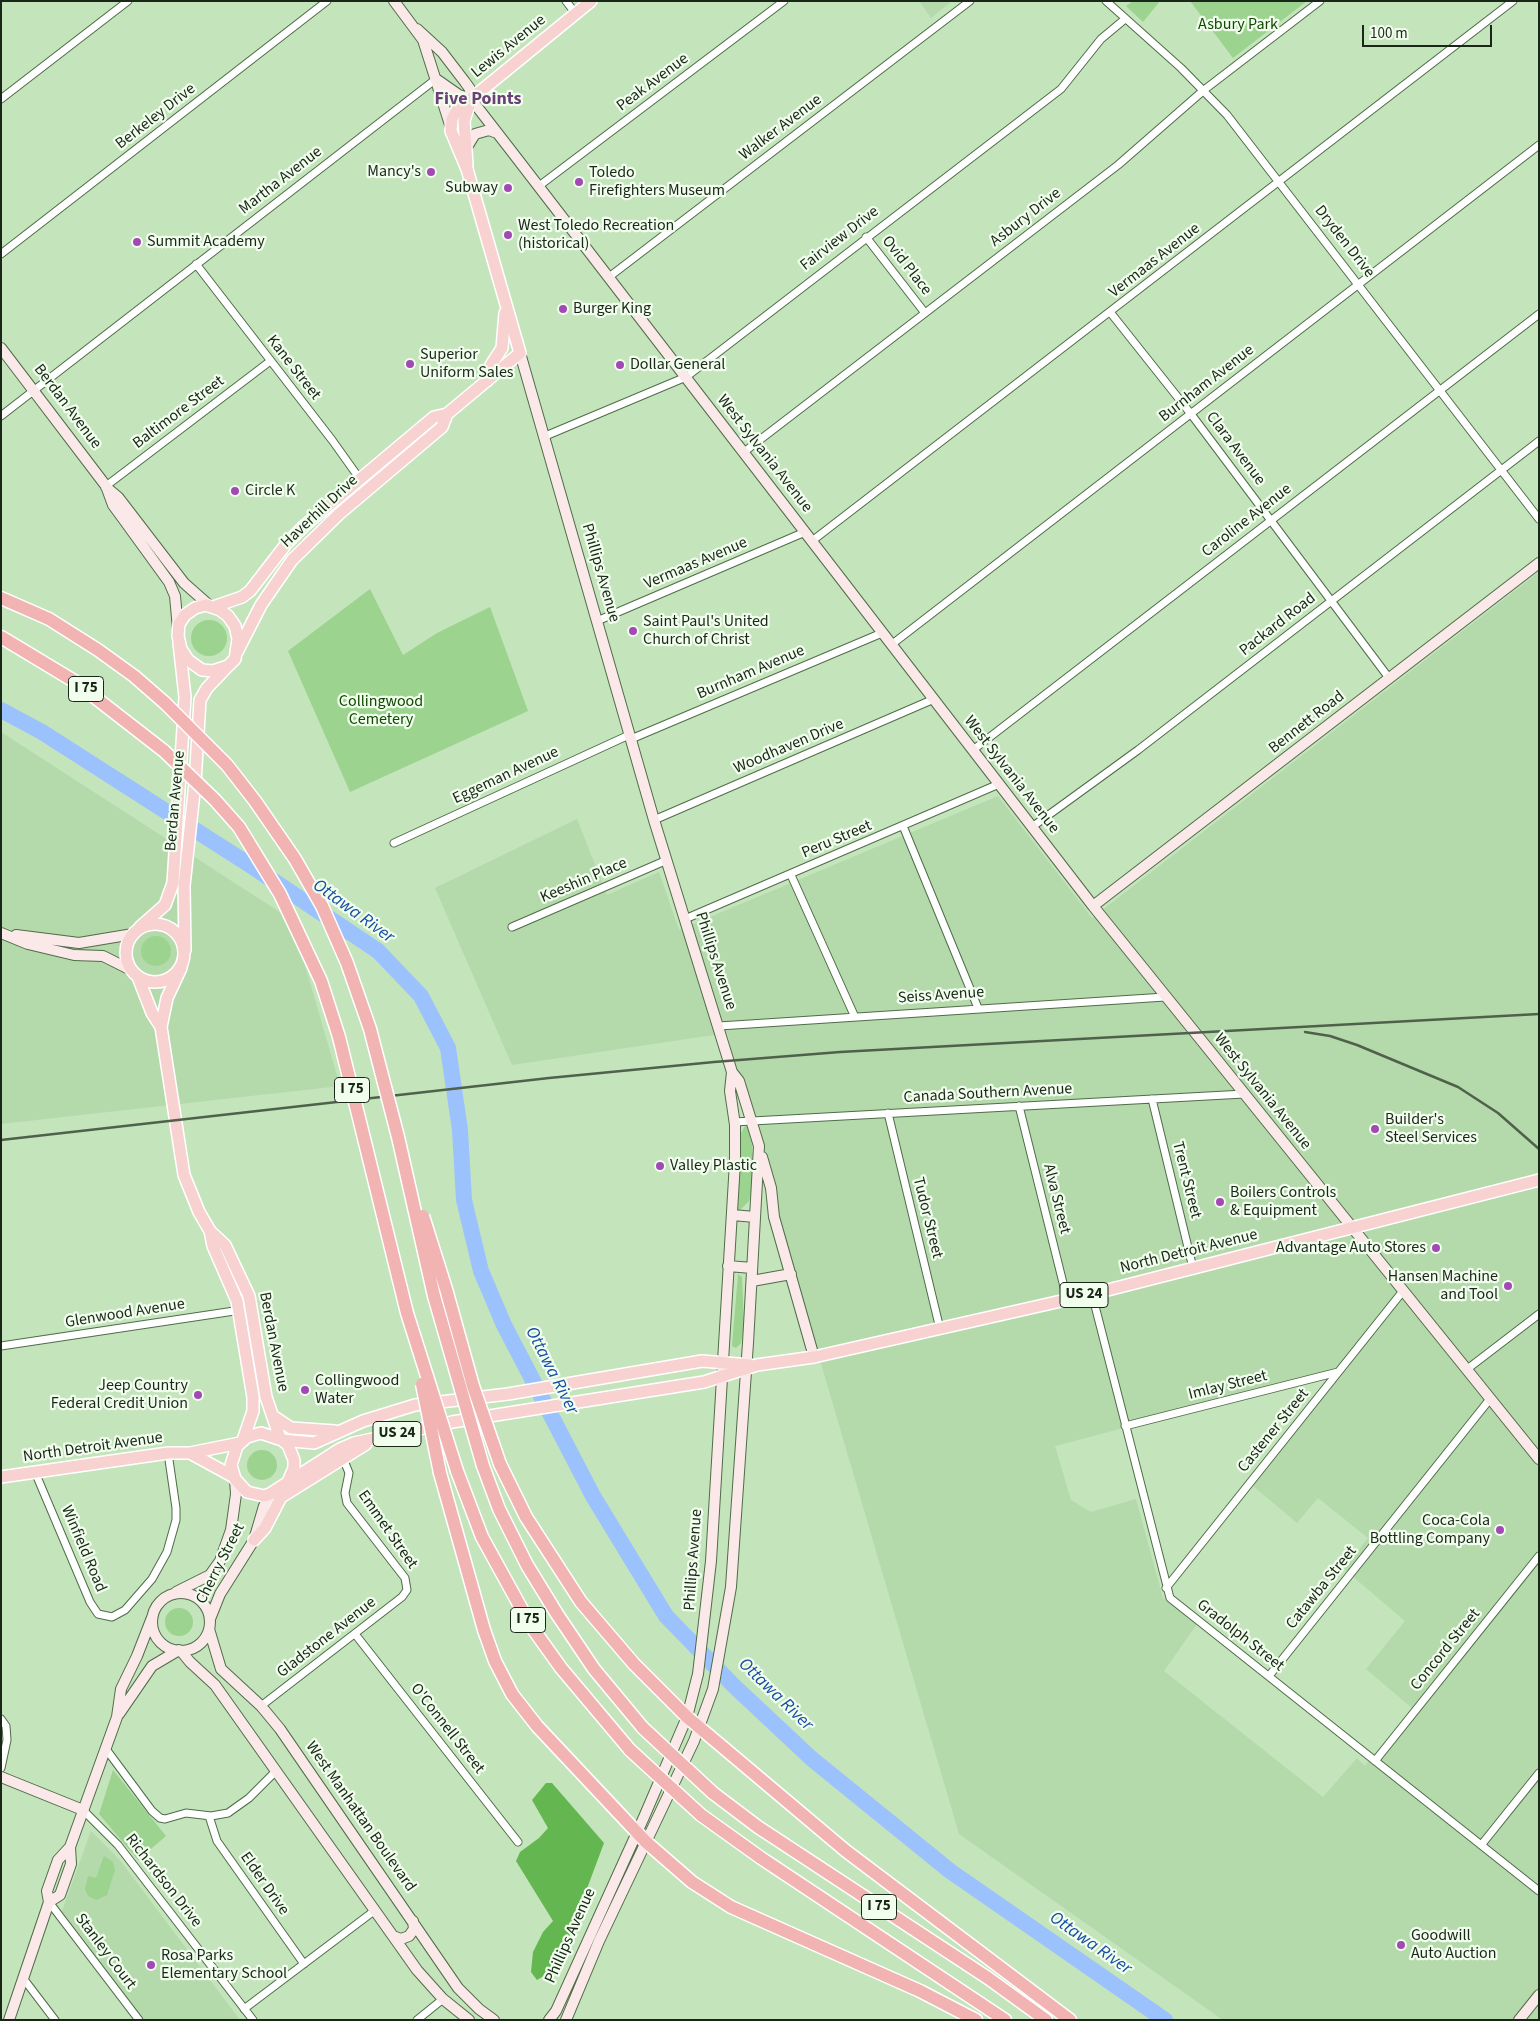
<!DOCTYPE html>
<html>
<head>
<meta charset="utf-8">
<style>
	body { margin:0 }
	#map { position:relative; width:1540px; height:2021px; overflow:hidden; background:#c4e4bc; font-family:"Source Sans 3",sans-serif }
	canvas { display:block }
	.frame { position:absolute; inset:0; border:2px solid #1a2617; pointer-events:none }
	.scale { position:absolute; left:1362px; top:25px; width:130px; height:22px; box-sizing:border-box; border:2px solid #1a2617; border-top:0; padding-left:6px; font-size:15px; line-height:18px; white-space:nowrap; color:#1a2617; -webkit-text-stroke:4px #f1feee; paint-order:stroke }
</style>
</head>
<body>
<div id="map">
<canvas width="1540" height="2021"></canvas>
<div class="frame"></div>
<div class="scale">100 m</div>
</div>
<script>
const context = document.querySelector('canvas').getContext('2d');
context.lineJoin = 'round';
function fillPath(path, color) { context.fillStyle = color; context.fill(path, 'evenodd'); }
const toPath = rows => new Path2D(rows.map(r => 'M' + r).join(''));
function strokePath(path, color, width, dash) { context.strokeStyle = color; context.lineWidth = width; context.lineCap = dash ? 'butt' : 'round'; context.setLineDash(dash || []); context.stroke(path); }
function drawText(font, color, halo, rows, align = 'center') {
  context.font = font + ' "Source Sans 3",sans-serif'; context.lineWidth = 4.5; context.setLineDash([]); context.textBaseline = 'middle'; context.strokeStyle = halo; context.fillStyle = color; for (const [text, x, y, turn = 0] of rows) {
    context.save(); context.translate(x, y); context.rotate((+turn || 0) * Math.PI / 180); context.textAlign = isNaN(turn) ? turn : align; if (halo) context.strokeText(text, 0, 0); context.fillText(text, 0, 0); context.restore();
  }
}
fillPath(toPath([
	[919,1,952,1,931,18],
	[1539,572,1539,2020,1223,2020,959,1834,749,1118,727,1033,512,1065,435,888,577,819,607,895,659,872,679,930,998,796,1092,918],
	[1338,1372,1252,1485,1297,1523,1318,1498,1368,1538,1344,1569,1405,1621,1366,1669,1412,1708,1365,1766,1357,1758,1323,1797,1164,1671,1197,1624,1163,1598,1136,1499,1091,1512,1071,1500,1055,1446],
	[1,732,292,920,340,1086,1,1124],
	[91,1831,119,1859,240,2020,145,2020,62,1911]
]), '#b4d9ab');
fillPath(toPath([
	[1133,1,1160,1,1143,22,1126,6],
	[1190,1,1307,1,1233,58],
	[370,589,403,655,437,633,490,607,528,711,350,792,288,651],
	'191 638a18 18 0 1 1 36 0a18 18 0 1 1-36 0Z',
	'141 951a15 15 0 1 1 30 0a15 15 0 1 1-30 0Z',
	[745,1126,748,1127,752,1145,753,1183,749,1201,738,1212,740,1135],
	[738,1274,742,1277,744,1326,741,1343,736,1348,732,1346],
	'247 1465a15 15 0 1 1 30 0a15 15 0 1 1-30 0Z',
	'165 1622a14 14 0 1 1 28 0a14 14 0 1 1-28 0Z',
	[113,1770,166,1836,138,1860,99,1814],
	[104,1856,113,1862,115,1870,107,1895,96,1900,88,1896,85,1889,88,1876,96,1878]
]), '#9bd38f');
fillPath(toPath([
	[546,1783,552,1783,604,1843,567,1942,547,1974,537,1980,531,1972,533,1952,543,1932,553,1921,516,1861,520,1852,539,1838,548,1828,532,1800]
]), '#64b651');
strokePath(toPath([
	[1,710,42,732,253,867,378,951,421,996,448,1048,460,1130,464,1200,481,1271,504,1325,593,1496,666,1616,733,1685,812,1759,950,1871,1165,2020]
]), '#9cc2fe', 16);
const street = toPath([
	[566,1,576,14],
	[1106,1,1181,68,1227,115,1539,519],
	[1,99,128,1],
	[539,186,784,1],
	[866,237,925,313],
	[1,254,327,1],
	[196,264,332,440,367,489],
	[609,277,970,1],
	[1110,312,1191,414,1389,678],
	[1,416,436,79],
	[543,437,686,377,1061,89,1101,39,1125,19],
	[744,452,1118,165,1204,90,1320,1],
	[106,486,269,362],
	[812,541,1513,1],
	[597,621,805,532],
	[891,645,1539,145],
	[631,739,882,633],
	[973,750,1539,314],
	[654,820,934,699],
	[903,826,978,1008],
	[1032,827,1138,750,1539,441],
	[394,843,629,735],
	[791,875,854,1015],
	[685,919,999,784],
	[512,927,667,860],
	[719,1026,1165,997],
	[1152,1099,1193,1268],
	[1019,1106,1067,1299],
	[888,1113,940,1329],
	[734,1122,1244,1094],
	[1092,1294,1170,1598,1539,1891],
	[1,1346,241,1310],
	[1466,1370,1539,1314],
	[1125,1426,1338,1372],
	[35,1472,90,1602,98,1614,112,1617,125,1610,152,1579,167,1552,176,1520,176,1508,168,1453],
	[1166,1588,1403,1291],
	[355,1634,518,1842],
	[1269,1676,1490,1399],
	[261,1706,402,1597,407,1590,405,1578,347,1503,345,1493,349,1473,343,1458],
	[1,1719,6,1726,7,1740,1,1768],
	[106,1749,152,1811,160,1818,165,1819,186,1813,211,1816,228,1813,249,1798,275,1772],
	[1375,1761,1539,1556],
	[83,1810,118,1845,253,2020],
	[209,1816,217,1841,304,1964],
	[1482,1844,1539,1773],
	[49,1902,139,2020],
	[23,1978,55,2020],
	[244,2009,374,1911],
	[417,2020,443,1999]
]);
const secondary = toPath([
	[394,1,423,40,451,128],
	[417,29,442,52,465,82,470,89,471,99,509,148,1093,906,1539,1459],
	[436,79,459,95,471,99],
	[467,147,475,134,489,130,497,133],
	[1,348,106,486,113,505,124,520,169,582,175,596,178,629],
	[520,353,654,820,732,1072,739,1081,759,1146,748,1343,731,1587,713,1689,694,1741,599,1941,566,2020],
	[106,487,118,497,184,583,210,606],
	[1093,906,1539,563],
	[1,933,28,944,53,950,74,955,103,956,131,970],
	[16,935,79,943,133,934],
	[762,1157,771,1188,774,1217,814,1357],
	[732,1215,755,1217],
	[728,1266,752,1268],
	[752,1281,791,1274],
	[176,1592,210,1575,220,1561,231,1530,236,1494,235,1479],
	'152 1622a29 29 0 1 1 58 0a29 29 0 1 1-58 0Z',
	[210,1619,220,1594,254,1540,264,1506,270,1494],
	[209,1629,221,1669,261,1706,280,1729,458,1988,479,2009,494,2020],
	[181,1651,190,1662,215,1685,417,1970,443,1999,469,2020],
	[119,1714,152,1666,179,1650],
	[1,1777,83,1810],
	[49,1902,60,1895,71,1864,70,1847,117,1717,121,1689,137,1656,153,1615],
	[393,1936,401,1939,409,1936,414,1929,413,1921],
	[9,2020,49,1902,47,1891,58,1860,70,1847],
	[549,2020,556,2011,644,1817,687,1717,698,1674,711,1561,735,1162,735,1125,730,1091,732,1072],
	[1519,2020,1539,1995]
]);
const primary = toPath([
	[467,165,464,121,471,99],
	[487,381,491,365,502,348,505,313],
	[206,605,220,610,228,616,235,626,238,639,235,659,228,666,213,671,202,670,188,660,181,649,178,636,179,624,185,615,195,608,206,605],
	[213,607,242,597,250,591,287,543,304,526,434,417,447,414,520,353,467,169,451,131,452,119,460,104,471,99,591,1],
	[237,652,261,605,292,560,339,514,442,427,447,414],
	'126 953a29 29 0 1 1 58 0a29 29 0 1 1-58 0Z',
	[140,927,165,905,173,883,185,697,179,643],
	[185,950,184,886,195,783,200,700,207,688,228,666],
	[181,968,167,998,161,1027,184,1175,199,1212,210,1231,225,1245,249,1296,266,1397,280,1438],
	[138,977,152,1013,161,1027],
	[210,1231,213,1246,237,1301,253,1397,253,1411,243,1440],
	[273,1416,291,1428,335,1431],
	[282,1440,314,1443,363,1421,415,1405,508,1394,702,1361,750,1365],
	[190,1453,234,1477],
	[1,1477,168,1453,190,1453,240,1443],
	[288,1482,294,1468,294,1460,288,1445,282,1440,261,1433,247,1437,237,1446,231,1465,235,1479,247,1492,264,1496,270,1494,340,1449,354,1443,452,1422,704,1382,757,1365,814,1357,1092,1294,1539,1180],
	[254,1540,265,1528,281,1497,366,1444]
]);
const highway = toPath([
	[1,598,49,619,98,650,134,676,165,703],
	[1,637,74,681,164,751],
	[500,1464,526,1517,581,1602,634,1664,687,1717,846,1851,1070,2020],
	[483,1466,499,1509,527,1565,557,1614,594,1669,643,1728],
	[457,1471,482,1537,531,1626,561,1668,630,1750],
	[440,1473,484,1630,495,1661,512,1694,537,1726,646,1842,692,1882,731,1907,920,1991,976,2020],
	[713,1793,758,1827,988,1978,1046,2020],
	[701,1815,761,1858,1005,2020]
]);
strokePath(street, '#506c49', 9);
strokePath(secondary, '#506c49', 12);
strokePath(primary, '#fff', 14);
strokePath(highway, '#fff', 15);
strokePath(street, '#fff', 7);
strokePath(secondary, '#fbe8e8', 10);
strokePath(primary, '#f7d2d1', 11);
strokePath(highway, '#f1b4b3', 12);
strokePath(toPath([
	[1305,1032,1330,1036,1357,1045,1458,1087,1498,1113,1539,1149],
	[1,1140,549,1078,714,1062,840,1052,1539,1014]
]), '#4f614b', 2.5);
const highwayBridge = toPath([
	[165,703,227,765,255,801,295,859,322,906,347,963,370,1029,398,1137,434,1296,483,1466],
	[164,751,215,800,239,827,280,894,321,981,339,1037,407,1313,457,1471],
	[423,1216,446,1289,473,1386,500,1464],
	[422,1384,440,1473],
	[643,1728,713,1793],
	[630,1750,701,1815]
]);
strokePath(highwayBridge, '#fff', 15, []);
strokePath(highwayBridge, '#f1b4b3', 12);
for (const [x, y, r, color] of [
	[431,172,5,"#a249b6"],
	[579,182,5,"#a249b6"],
	[508,188,5,"#a249b6"],
	[508,235,5,"#a249b6"],
	[137,242,5,"#a249b6"],
	[563,309,5,"#a249b6"],
	[410,364,5,"#a249b6"],
	[620,365,5,"#a249b6"],
	[235,491,5,"#a249b6"],
	[633,631,5,"#a249b6"],
	[1375,1129,5,"#a249b6"],
	[660,1166,5,"#a249b6"],
	[1220,1202,5,"#a249b6"],
	[1436,1248,5,"#a249b6"],
	[1508,1286,5,"#a249b6"],
	[305,1390,5,"#a249b6"],
	[198,1395,5,"#a249b6"],
	[1500,1530,5,"#a249b6"],
	[1401,1945,5,"#a249b6"],
	[151,1965,5,"#a249b6"]
]) { const dot = new Path2D(); dot.arc(x, y, r, 0, 2 * Math.PI); context.fillStyle = color; context.fill(dot); strokePath(dot, '#f1feee', 2); }
for (const [x, y, w] of [
	[86,689,35],
	[352,1090,35],
	[1084,1295,48],
	[397,1434,48],
	[528,1620,35],
	[879,1907,35]
]) { const box = new Path2D(); box.roundRect(x - w / 2, y - 12.5, w, 25, 4); context.fillStyle = '#f1feee'; context.fill(box); strokePath(box, '#1a2617', 1); }
drawText('bold 15px', '#1a2617', null, [
	["I 75",86,689],
	["I 75",352,1090],
	["US 24",1084,1295],
	["US 24",397,1434],
	["I 75",528,1620],
	["I 75",879,1907]
]);
drawText('16px', '#124900', '#f1feee', [
	["Asbury Park",1238,25],
	["Collingwood",381,702],
	["Cemetery",381,720]
]);
drawText('16px', '#1a2617', '#f1feee', [
	["Lewis Avenue",509,47,-39],
	["Peak Avenue",653,83,-37],
	["Berkeley Drive",156,117,-38],
	["Walker Avenue",781,128,-37],
	["Martha Avenue",281,181,-38],
	["Asbury Drive",1026,218,-38],
	["Fairview Drive",840,239,-38],
	["Dryden Drive",1344,242,52],
	["Vermaas Avenue",1155,261,-38],
	["Ovid Place",906,266,52],
	["Kane Street",293,368,52],
	["Burnham Avenue",1207,384,-38],
	["Berdan Avenue",67,407,53],
	["Baltimore Street",179,413,-37],
	["Clara Avenue",1235,449,53],
	["West Sylvania Avenue",764,454,52],
	["Haverhill Drive",320,512,-43],
	["Caroline Avenue",1247,521,-38],
	["Vermaas Avenue",696,564,-23],
	["Phillips Avenue",600,573,74],
	["Packard Road",1278,625,-38],
	["Burnham Avenue",751,673,-23],
	["Bennett Road",1307,723,-38],
	["Woodhaven Drive",789,747,-23],
	["West Sylvania Avenue",1011,775,52],
	["Eggeman Avenue",506,776,-25],
	["Berdan Avenue",176,801,-85],
	["Peru Street",837,840,-23],
	["Keeshin Place",584,881,-23],
	["Phillips Avenue",715,961,72],
	["Seiss Avenue",941,996,-4],
	["West Sylvania Avenue",1262,1092,51],
	["Canada Southern Avenue",988,1094,-3],
	["Trent Street",1186,1180,76],
	["Alva Street",1056,1199,76],
	["Tudor Street",927,1218,76],
	["North Detroit Avenue",1189,1252,-14],
	["Glenwood Avenue",125,1314,-9],
	["Berdan Avenue",273,1342,79],
	["Imlay Street",1228,1386,-14],
	["Castener Street",1274,1431,-51],
	["North Detroit Avenue",93,1448,-8],
	["Emmet Street",387,1530,55],
	["Winfield Road",83,1549,67],
	["Phillips Avenue",694,1560,-86],
	["Cherry Street",221,1564,-63],
	["Catawba Street",1322,1588,-51],
	["Gradolph Street",1240,1636,38],
	["Gladstone Avenue",327,1638,-38],
	["Concord Street",1446,1650,-51],
	["O'Connell Street",447,1729,52],
	["West Manhattan Boulevard",360,1817,55],
	["Richardson Drive",163,1881,52],
	["Elder Drive",264,1884,55],
	["Phillips Avenue",571,1936,-66],
	["Stanley Court",105,1952,53]
]);
drawText('16px', '#1a2617', '#f1feee', [
	["Mancy's",421,172,"right"],
	["Toledo",589,173],
	["Firefighters Museum",589,191],
	["Subway",498,188,"right"],
	["West Toledo Recreation",518,226],
	["(historical)",518,244],
	["Summit Academy",147,242],
	["Burger King",573,309],
	["Superior",420,355],
	["Uniform Sales",420,373],
	["Dollar General",630,365],
	["Circle K",245,491],
	["Saint Paul's United",643,622],
	["Church of Christ",643,640],
	["Builder's",1385,1120],
	["Steel Services",1385,1138],
	["Valley Plastic",670,1166],
	["Boilers Controls",1230,1193],
	["& Equipment",1230,1211],
	["Advantage Auto Stores",1426,1248,"right"],
	["Hansen Machine",1498,1277,"right"],
	["and Tool",1498,1295,"right"],
	["Collingwood",315,1381],
	["Water",315,1399],
	["Jeep Country",188,1386,"right"],
	["Federal Credit Union",188,1404,"right"],
	["Coca-Cola",1490,1521,"right"],
	["Bottling Company",1490,1539,"right"],
	["Goodwill",1411,1936],
	["Auto Auction",1411,1954],
	["Rosa Parks",161,1956],
	["Elementary School",161,1974]
], 'left');
drawText('bold 18px', '#6c4076', '#f1feee', [
	["Five Points",478,100]
]);
drawText('italic 18px', '#174da4', '#f1feee', [
	["Ottawa River",353,912,36],
	["Ottawa River",551,1371,63],
	["Ottawa River",775,1695,44],
	["Ottawa River",1090,1944,35]
]);
</script>
</body>
</html>
